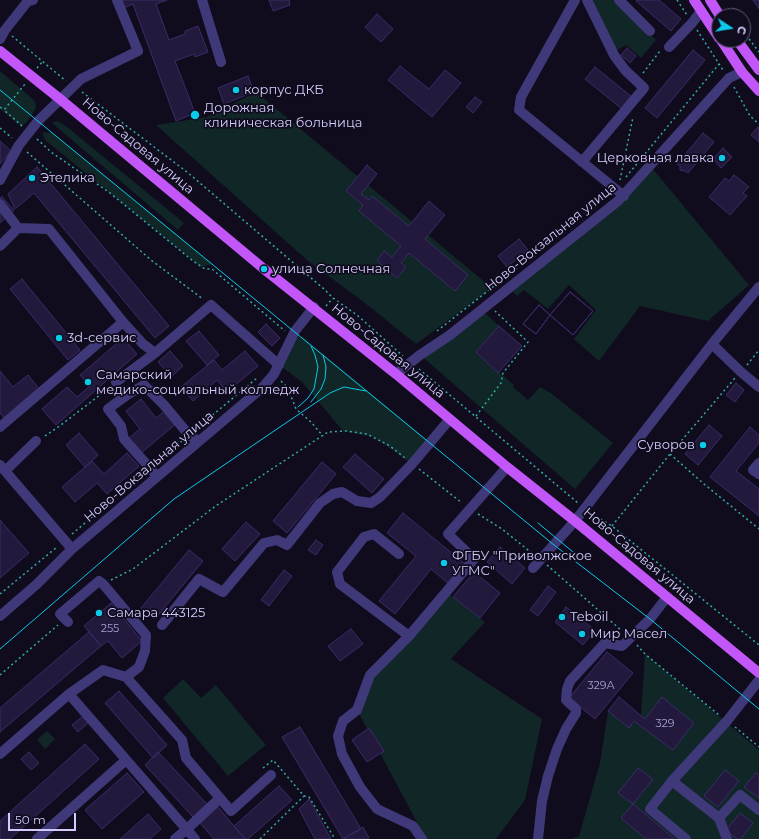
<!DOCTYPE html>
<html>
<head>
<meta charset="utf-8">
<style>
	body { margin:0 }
	#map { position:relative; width:759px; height:839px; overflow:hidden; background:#100c1d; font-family:Montserrat,sans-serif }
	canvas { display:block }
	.north { position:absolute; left:711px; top:8px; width:40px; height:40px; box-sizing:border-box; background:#100c1d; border:1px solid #5e5877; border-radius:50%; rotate:102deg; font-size:11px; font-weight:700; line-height:16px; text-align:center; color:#d3cbfd }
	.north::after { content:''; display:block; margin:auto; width:14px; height:18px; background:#0acaea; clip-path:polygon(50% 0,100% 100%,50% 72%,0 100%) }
	.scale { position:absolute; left:8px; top:813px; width:68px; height:18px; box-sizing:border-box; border:2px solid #d3cbfd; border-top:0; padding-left:5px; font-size:12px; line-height:14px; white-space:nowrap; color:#d3cbfd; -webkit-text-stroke:3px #100c1d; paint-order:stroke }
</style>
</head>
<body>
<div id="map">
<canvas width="759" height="839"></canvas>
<div class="north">С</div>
<div class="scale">50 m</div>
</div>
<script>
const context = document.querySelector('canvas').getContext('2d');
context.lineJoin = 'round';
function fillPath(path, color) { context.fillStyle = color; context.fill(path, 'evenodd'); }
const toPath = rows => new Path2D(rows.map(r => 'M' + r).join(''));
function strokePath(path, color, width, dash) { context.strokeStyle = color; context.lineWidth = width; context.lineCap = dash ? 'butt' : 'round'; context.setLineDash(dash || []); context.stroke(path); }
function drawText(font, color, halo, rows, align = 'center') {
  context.font = font + ' Montserrat,sans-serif'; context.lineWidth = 3.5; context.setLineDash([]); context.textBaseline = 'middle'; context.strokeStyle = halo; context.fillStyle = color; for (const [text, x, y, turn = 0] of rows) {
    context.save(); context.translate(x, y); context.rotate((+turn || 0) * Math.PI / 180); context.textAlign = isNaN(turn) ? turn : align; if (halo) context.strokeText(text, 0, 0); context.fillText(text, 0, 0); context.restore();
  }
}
fillPath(toPath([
	[592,0,616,0,656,40,641,58,626,45,616,51],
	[0,71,35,101,36,108,27,122,21,126,0,109],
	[256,92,492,288,416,344,361,300,308,261,156,125,207,117],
	[57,121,66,126,184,223,178,230,52,123],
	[42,132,53,133,213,264,201,267,45,140],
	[653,169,749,285,708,321,640,306,599,361,574,339,596,310,569,285,548,309,524,290,517,296,509,287],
	[481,309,499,326,476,352,514,385,513,387,528,400,540,387,551,393,613,443,575,489,420,355],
	[292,337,303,337,430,442,412,464,374,437,343,431,302,382,279,365],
	[446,592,485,622,451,659,542,719,525,800,496,839,426,839,357,710,373,672],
	[645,654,759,750,759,839,571,839,579,836,600,763,608,711,641,715],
	[183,679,201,698,216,685,266,745,228,776,163,698],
	[47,731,55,739,45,749,37,740]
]), '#102627');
const building = toPath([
	[117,0,167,0,156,4,169,40,185,34,185,31,198,26,208,52,195,57,194,54,175,61,195,113,176,121,133,4,121,9,117,0],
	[269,0,289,0,290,5,273,11,269,0],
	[637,0,659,0,681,19,671,31,636,1,637,0],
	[753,0,759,0,759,9,753,0],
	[377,14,393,29,381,42,365,27,377,14],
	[627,48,636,56,630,63,621,55,627,48],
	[693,50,705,60,657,118,645,108,693,50],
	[400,66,429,89,445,70,461,83,432,117,388,80,400,66],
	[595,67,632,97,622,109,585,79,595,67],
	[248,76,254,92,224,104,218,88,248,76],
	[475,97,482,102,473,113,466,107,475,97],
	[758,127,759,128,759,142,751,135,758,127],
	[703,133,714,142,688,173,685,171,680,170,680,166,677,164,703,133],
	[0,141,11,151,0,164,0,141],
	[723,148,732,157,721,168,713,159,723,148],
	[367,165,377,174,361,194,369,200,372,196,409,226,429,201,445,215,425,239,468,275,455,291,409,253,401,263,406,267,397,278,377,261,384,251,392,257,401,246,359,211,363,205,346,191,367,165],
	[37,167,169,326,155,338,34,193,15,209,8,194,37,167],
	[734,175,749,187,743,193,747,196,730,215,709,197,725,178,729,181,734,175],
	[2,197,14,210,0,223,0,198,2,197],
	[519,239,528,250,507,267,498,256,519,239],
	[22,279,80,350,68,360,10,289,22,279],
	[570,292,593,311,573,335,550,315,570,292],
	[570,292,593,311,573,335,550,315,570,292],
	[539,305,550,315,536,334,523,324,539,305],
	[539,305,550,315,536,334,523,324,539,305],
	[266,324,280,338,272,346,258,332,266,324],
	[499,326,522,346,498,373,476,352,499,326],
	[199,331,219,355,207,365,186,341,199,331],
	[123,338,137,354,56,425,42,409,67,387,77,397,90,386,80,375,123,338],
	[170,351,183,366,171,377,158,362,170,351],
	[245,351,258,366,227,392,217,380,193,401,181,387,214,360,222,370,245,351],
	[0,371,13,387,28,375,40,390,5,419,0,413,0,371],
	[736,383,744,390,735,402,726,395,736,383],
	[141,399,156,418,166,410,177,423,141,453,129,438,140,429,126,411,141,399],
	[709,425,722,436,698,465,685,454,709,425],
	[750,427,759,435,759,443,736,471,759,489,759,516,710,477,750,427],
	[79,433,98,455,85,467,66,445,79,433],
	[127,453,139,466,107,494,97,483,75,502,62,487,92,461,104,474,127,453],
	[355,454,384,479,372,493,343,467,355,454],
	[322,462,336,474,287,533,273,521,322,462],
	[403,513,465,564,449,584,431,569,395,614,379,601,416,556,387,533,403,513],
	[0,520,29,553,0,578,0,520],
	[246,522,260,534,235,561,222,549,246,522],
	[316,540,323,545,316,555,308,550,316,540],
	[500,547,525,568,512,584,487,562,500,547],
	[189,550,203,561,155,619,141,608,189,550],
	[284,570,292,576,269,606,261,600,284,570],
	[474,572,500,593,480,618,453,597,474,572],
	[548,586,556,592,538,616,530,610,548,586],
	[111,603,142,641,122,658,108,641,101,646,84,626,111,603],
	[566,607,595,630,583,645,555,622,566,607],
	[351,629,363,644,340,661,328,646,351,629],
	[89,632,101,646,0,732,0,708,89,632],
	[607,652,633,673,595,719,569,698,607,652],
	[119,691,167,745,153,758,105,703,119,691],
	[619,697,645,719,662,697,694,723,673,750,634,721,629,728,608,711,619,697],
	[83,716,88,723,78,732,72,725,83,716],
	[300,727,361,829,343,839,282,737,300,727],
	[369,728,384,751,367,762,352,740,369,728],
	[85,744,99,759,10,839,0,839,0,821,85,744],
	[29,752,39,763,31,770,21,759,29,752],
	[158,752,207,804,193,817,145,765,158,752],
	[638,768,653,779,633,804,618,793,638,768],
	[725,770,739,781,718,807,704,796,725,770],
	[127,773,144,792,102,829,85,810,127,773],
	[756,773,759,775,759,798,744,787,756,773],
	[279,786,292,800,248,839,245,839,234,826,279,786],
	[309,799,331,839,315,839,299,809,309,799],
	[633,804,675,839,646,839,621,818,633,804],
	[218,807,245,839,214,839,200,823,218,807],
	[740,813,753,823,741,839,737,839,726,830,740,813],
	[148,814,161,829,150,839,120,839,148,814],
	[363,827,369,838,367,839,343,839,363,827]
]);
fillPath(building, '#22193d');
strokePath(building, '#3b2c68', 1);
strokePath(toPath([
	[677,0,687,15],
	[728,10,732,16],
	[697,30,723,70],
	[743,31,759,52],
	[12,36,66,81],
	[37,68,43,61],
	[643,73,660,51],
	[734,87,750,116,759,124],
	[82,92,187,172,324,289,333,298,357,315,403,356],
	[0,107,4,110],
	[22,126,4,110,25,84],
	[0,128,12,138],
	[37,139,51,152,110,193,193,261,205,269,212,269,285,331],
	[27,152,151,260,203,299],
	[626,177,719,64],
	[620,180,633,117],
	[326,306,333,298],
	[437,331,517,268],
	[747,365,759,350],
	[419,369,578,503],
	[281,381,288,388,296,409,311,422,323,436],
	[476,416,501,383,503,373,528,342,495,311],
	[197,428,257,378],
	[45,436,61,425,109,388],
	[670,454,704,484,759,529],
	[158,462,182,441],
	[419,469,462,503],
	[478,514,502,529,533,554],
	[592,514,612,526,759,645],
	[612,526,670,454,735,378],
	[72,534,142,475],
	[547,565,622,631],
	[111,580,133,569,217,505,328,432,346,431,367,434,390,446,405,458],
	[0,594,57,547],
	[637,645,645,654,719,715],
	[0,675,58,625],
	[735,727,759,747],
	[263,768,273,760,304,796,309,797,335,839],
	[260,839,304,796]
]), '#32aaa8', 1.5, [2, 3]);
strokePath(toPath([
	[202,0,221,62],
	[575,0,521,97,519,110,624,196],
	[619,0,650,31],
	[0,39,5,30,28,1,33,0],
	[669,47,692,23,701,11],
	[582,162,644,88,625,70,614,55,587,0],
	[0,180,19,145,38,121,81,79,138,51,117,0],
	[0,204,18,228,49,229,123,322,143,344,155,353,211,305,279,365],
	[0,246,18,228],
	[712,344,741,372,759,387],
	[396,374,420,355,450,335,618,201,729,78,742,72],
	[116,382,155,353],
	[0,427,123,322],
	[759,463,753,470,759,474],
	[0,465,72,549],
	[5,471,36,441],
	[157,476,124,439,121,426,108,409,127,395,144,385,164,405,189,435,198,441],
	[399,554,374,534,364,537,337,572,340,584,409,636],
	[533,568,575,521,712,344,759,287],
	[0,616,37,584,72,549,263,387,274,374,295,331,314,307],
	[68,622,60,614,99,581,103,584,146,635,145,651,139,667,126,677],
	[162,625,199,579,223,592,264,543,277,540,287,545,320,503,333,494,342,492,357,501,371,503,380,497,412,464,450,419],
	[759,680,727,721,672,781,719,818,740,795,759,810],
	[69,694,103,670,126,677,182,740,186,758,231,811,271,775],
	[0,754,69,694,195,839],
	[672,781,650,809,686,839],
	[719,818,727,839],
	[37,839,126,760],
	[175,839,187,829,220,798],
	[422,839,413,826,377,809,360,787,342,754,338,736,343,721,357,710,370,675,409,636,474,559,448,534,507,467],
	[538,839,542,801,548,776,557,749,566,729,576,713,576,709,566,700,567,689,570,681,605,643,622,646,650,619,667,597]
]), '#3f397a', 10);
strokePath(toPath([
	[694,0,719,38],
	[710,0,720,16],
	[721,40,742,72,759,91],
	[737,40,759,70],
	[0,51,60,99,264,269,396,374,507,467,575,521,759,673]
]), '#c356f8', 10);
strokePath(toPath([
	[0,90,554,545,650,619,759,709],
	[311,402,321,389,325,379,326,367,323,355],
	[298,407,308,398,314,389,318,367,315,355,311,346],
	[538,523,573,552],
	[0,649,174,499,330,393,344,387,366,391]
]), '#0acaea', 1);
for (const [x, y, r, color] of [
	[236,90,4,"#0acaea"],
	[195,115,5,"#0acaea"],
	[722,158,4,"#0acaea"],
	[32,178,4,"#0acaea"],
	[264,269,4,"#0acaea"],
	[59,338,4,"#0acaea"],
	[88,382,4,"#0acaea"],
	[703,445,4,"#0acaea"],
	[444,563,4,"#0acaea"],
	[99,613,4,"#0acaea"],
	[562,617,4,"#0acaea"],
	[582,634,4,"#0acaea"]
]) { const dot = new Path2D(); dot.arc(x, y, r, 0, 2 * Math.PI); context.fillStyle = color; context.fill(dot); strokePath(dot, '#100c1d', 1.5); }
drawText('11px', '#a79ecd', null, [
	["255",110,629],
	["329А",601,686],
	["329",665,724]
]);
drawText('13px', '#d3cbfd', '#100c1d', [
	["корпус ДКБ",244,90],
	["Дорожная",204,108],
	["клиническая больница",204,123],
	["Церковная лавка",714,158,"right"],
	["Этелика",40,178],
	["улица Солнечная",272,269],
	["3d-сервис",67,338],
	["Самарский",96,375],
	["медико-социальный колледж",96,390],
	["Суворов",695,445,"right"],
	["ФГБУ \"Приволжское",452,556],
	["УГМС\"",452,571],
	["Самара 443125",107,613],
	["Teboil",570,617],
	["Мир Масел",590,634]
], 'left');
drawText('13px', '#d3cbfd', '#100c1d', [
	["Ново-Садовая улица",138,146,40],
	["Ново-Вокзальная улица",551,237,-39],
	["Ново-Садовая улица",388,351,39],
	["Ново-Вокзальная улица",149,467,-40],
	["Ново-Садовая улица",639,556,40]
]);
</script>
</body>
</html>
